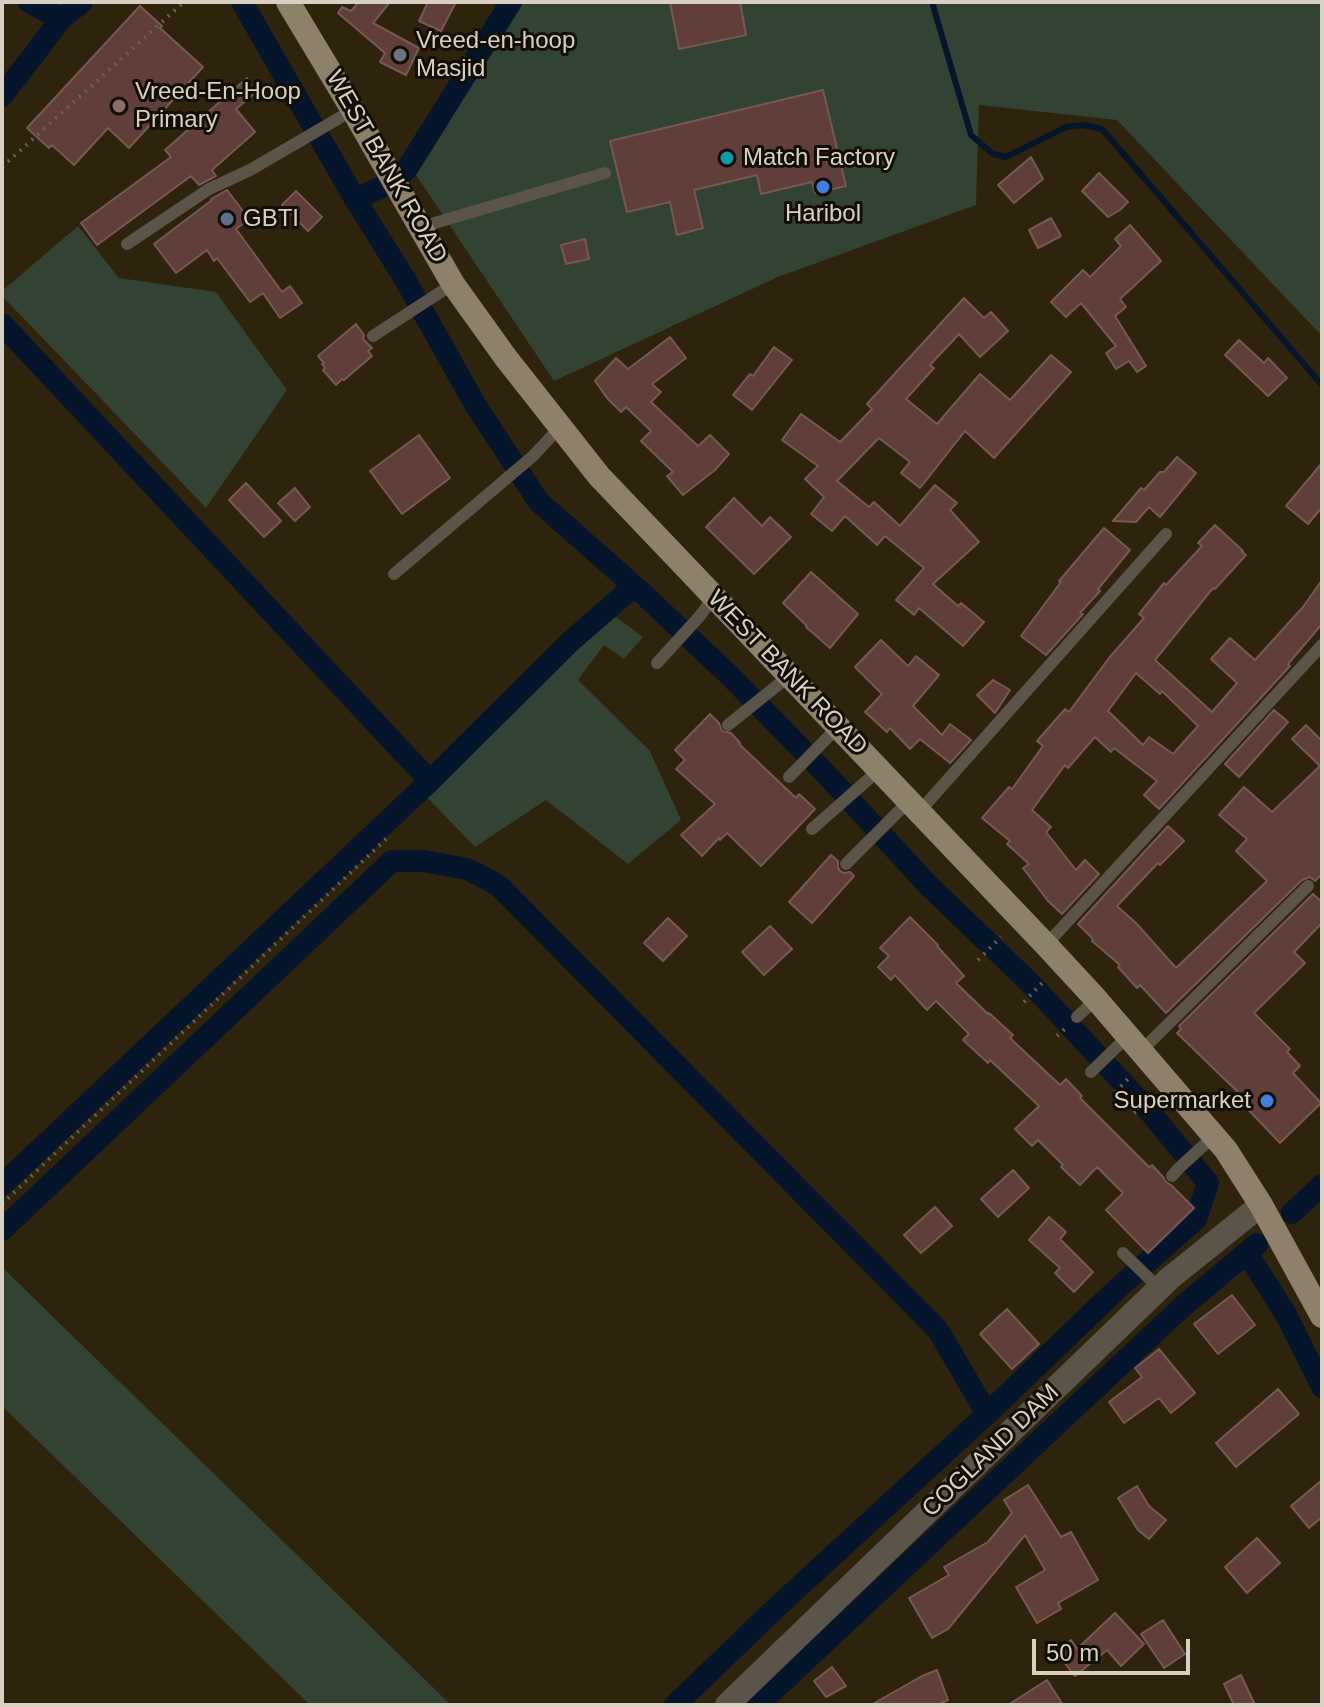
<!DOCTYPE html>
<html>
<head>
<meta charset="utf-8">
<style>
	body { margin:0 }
	#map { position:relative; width:1324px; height:1707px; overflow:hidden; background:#2e230c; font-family:Arial,sans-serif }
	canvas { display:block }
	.frame { position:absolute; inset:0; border:4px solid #d8d1c3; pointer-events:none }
	.scale { position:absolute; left:1032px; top:1639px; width:158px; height:36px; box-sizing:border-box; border:4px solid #d8d1c3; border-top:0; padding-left:10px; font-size:24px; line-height:28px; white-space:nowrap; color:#d8d1c3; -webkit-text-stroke:6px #120e05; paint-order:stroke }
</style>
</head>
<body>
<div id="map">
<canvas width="1324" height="1707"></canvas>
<div class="frame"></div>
<div class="scale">50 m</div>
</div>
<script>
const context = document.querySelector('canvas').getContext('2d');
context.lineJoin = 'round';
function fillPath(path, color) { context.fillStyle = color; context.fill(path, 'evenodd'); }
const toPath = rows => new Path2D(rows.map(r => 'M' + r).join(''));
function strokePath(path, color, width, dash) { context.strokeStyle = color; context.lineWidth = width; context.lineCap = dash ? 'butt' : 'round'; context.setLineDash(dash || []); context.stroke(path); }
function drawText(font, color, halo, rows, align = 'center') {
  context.font = font + ' Arial,sans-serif'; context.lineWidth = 6; context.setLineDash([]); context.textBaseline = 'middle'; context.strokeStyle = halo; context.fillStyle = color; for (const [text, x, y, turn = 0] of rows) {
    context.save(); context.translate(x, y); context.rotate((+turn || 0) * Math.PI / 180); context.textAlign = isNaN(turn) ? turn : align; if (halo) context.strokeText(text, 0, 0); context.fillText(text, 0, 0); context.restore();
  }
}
fillPath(toPath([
	[520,2,1322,2,1322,336,1117,120,979,105,976,205,778,277,554,381,412,169],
	[78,226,119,278,216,292,287,390,206,508,2,296,2,291],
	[612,614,643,637,624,659,604,645,578,680,650,751,681,820,628,864,546,800,475,847,420,790],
	[2,1267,451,1705,310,1705,2,1406]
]), '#324233');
strokePath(toPath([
	[932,2,971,135,993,154,1006,157,1066,127,1083,125,1102,129,1322,385]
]), '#05152b', 6);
strokePath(toPath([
	[29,2,61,19],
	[242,2,355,199,403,276,476,406,539,502,641,592,729,675,826,774,927,884,1031,984,1150,1112,1208,1183,1196,1219,1118,1288,987,1414,777,1607,675,1705],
	[2,96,61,19,82,2],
	[355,199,389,184,407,169,511,2],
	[2,324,430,781],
	[2,1185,430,781,571,641,634,586],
	[1292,1213,1322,1185],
	[2,1230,392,861,423,861,467,869,498,885,938,1330,987,1414],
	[1247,1253,1285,1313,1322,1387],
	[758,1705,1182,1307,1257,1244]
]), '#05152b', 22);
const building = toPath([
	[359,2,390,2,373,23,419,48,406,75,380,62,385,53,338,13,342,7,351,11,359,2],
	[428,2,456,2,441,31,419,21,428,2],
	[670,2,740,2,746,35,679,49,670,2],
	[140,6,162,26,160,28,203,67,129,148,108,128,74,165,52,145,49,148,27,128,140,6],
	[247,78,254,94,236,109,255,132,212,170,216,176,199,185,191,176,97,245,81,223,171,157,165,150,247,78],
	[823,90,846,186,815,193,812,182,761,194,757,175,694,190,703,228,677,235,670,202,627,212,610,141,823,90],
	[1031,157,1043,179,1014,203,998,185,1031,157],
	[1099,173,1128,202,1120,210,1108,217,1082,191,1099,173],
	[227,190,249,219,236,229,282,292,290,286,302,303,280,318,263,293,250,302,217,258,214,261,207,250,176,273,154,244,212,200,211,199,227,190],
	[296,191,322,217,308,231,282,205,296,191],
	[1051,218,1061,236,1038,248,1029,230,1051,218],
	[1130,225,1161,261,1120,299,1126,307,1115,316,1146,366,1137,372,1129,361,1116,369,1106,353,1116,346,1081,303,1066,317,1051,302,1083,270,1090,277,1121,246,1115,239,1130,225],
	[585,239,589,259,566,264,561,245,585,239],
	[964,298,984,318,991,312,1008,331,980,357,959,334,930,365,934,368,906,399,937,424,980,374,1010,400,1051,355,1071,372,994,458,965,431,920,488,901,473,910,462,879,438,837,481,869,507,874,502,900,526,935,485,957,503,950,510,979,542,933,584,958,606,961,603,984,622,963,646,919,608,914,615,896,600,924,568,885,536,877,545,845,516,832,531,811,514,824,497,805,479,818,466,782,440,801,414,840,442,872,409,867,404,964,298],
	[356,324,364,335,363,339,372,348,368,351,372,356,344,380,342,379,336,385,323,370,325,368,322,364,324,363,318,356,356,324],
	[670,337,686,358,652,384,661,392,651,402,698,446,710,435,729,454,715,470,683,495,667,476,673,472,641,441,651,431,626,407,621,412,607,398,595,381,616,358,628,369,670,337],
	[1239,340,1264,363,1268,358,1287,378,1268,396,1225,355,1239,340],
	[774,347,792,360,752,410,733,395,750,374,753,376,774,347],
	[419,435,450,478,402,514,370,471,419,435],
	[1177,457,1196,473,1160,517,1149,507,1136,522,1113,521,1141,488,1144,490,1160,472,1164,472,1177,457],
	[1322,463,1322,507,1308,524,1286,506,1322,463],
	[246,483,281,521,264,537,229,500,246,483],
	[295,488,310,507,295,521,278,503,295,488],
	[734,498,762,526,770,517,791,537,754,574,706,527,734,498],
	[1215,525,1243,551,1242,552,1246,555,1215,589,1213,588,1155,660,1212,712,1237,683,1211,659,1230,638,1255,660,1303,607,1322,580,1322,624,1288,664,1290,666,1159,809,1144,795,1157,781,1114,748,1111,752,1095,737,1068,768,1065,765,1032,810,1051,827,1046,832,1076,870,1085,860,1099,874,1062,914,1048,901,1023,868,1029,864,1007,844,1010,841,982,818,1009,787,1012,789,1043,746,1037,741,1065,709,1069,712,1109,658,1144,618,1139,614,1164,583,1166,585,1202,546,1198,543,1215,525],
	[1136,673,1160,694,1162,691,1198,726,1173,754,1149,737,1143,745,1108,711,1136,673],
	[1104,528,1130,550,1098,589,1100,591,1080,613,1083,614,1046,655,1021,636,1061,582,1059,581,1104,528],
	[811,572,858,614,830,648,806,627,807,626,783,603,811,572],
	[881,640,908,666,916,656,939,675,913,706,942,735,950,724,971,740,950,763,920,739,910,749,890,728,887,732,865,712,882,694,855,667,881,640],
	[993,680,1010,690,995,713,977,695,993,680],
	[1274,710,1288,722,1239,777,1225,764,1274,710],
	[710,714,719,723,722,731,731,733,740,743,739,744,796,798,799,794,815,809,761,866,727,833,720,840,719,838,702,856,681,835,715,804,676,769,685,760,675,750,710,714],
	[1306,725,1322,741,1322,874,1315,881,1310,877,1302,880,1166,1013,1140,985,1137,988,1118,967,1120,965,1092,941,1093,939,1078,924,1168,826,1184,841,1160,865,1158,863,1117,906,1137,924,1176,968,1267,881,1236,851,1247,839,1219,815,1244,787,1272,812,1320,766,1292,739,1306,725],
	[831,855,838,861,838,867,840,871,844,873,850,872,854,876,812,923,789,902,831,855],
	[1313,894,1322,902,1322,923,1294,952,1305,963,1254,1013,1290,1049,1287,1052,1300,1066,1293,1073,1321,1103,1280,1143,1241,1102,1244,1098,1177,1033,1181,1029,1179,1026,1313,894],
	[910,917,938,945,937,946,964,976,956,983,988,1014,989,1013,1013,1035,1010,1038,1060,1085,1066,1079,1082,1096,1080,1098,1149,1167,1152,1165,1163,1177,1166,1182,1171,1185,1194,1208,1148,1253,1106,1210,1123,1193,1097,1167,1080,1185,1061,1167,1063,1165,1038,1140,1032,1146,1015,1129,1039,1106,990,1060,988,1063,963,1040,969,1034,936,1001,927,1010,895,975,891,980,878,967,889,956,880,948,910,917],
	[668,918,687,936,663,961,644,943,668,918],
	[770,926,792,949,764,975,742,952,770,926],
	[1013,1170,1029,1188,998,1217,981,1199,1013,1170],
	[935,1207,952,1226,921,1253,904,1235,935,1207],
	[1049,1217,1066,1232,1060,1239,1093,1272,1074,1292,1055,1273,1060,1268,1029,1240,1049,1217],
	[1232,1295,1255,1325,1218,1354,1194,1324,1232,1295],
	[1007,1309,1039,1344,1012,1369,980,1334,1007,1309],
	[1159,1349,1195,1393,1171,1413,1159,1398,1124,1423,1109,1402,1142,1377,1135,1368,1159,1349],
	[1278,1389,1299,1414,1236,1467,1216,1443,1278,1389],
	[1322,1480,1322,1517,1309,1528,1291,1506,1322,1480],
	[1028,1485,1061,1537,1071,1532,1098,1580,1058,1603,1061,1609,1037,1623,1016,1587,1045,1570,1025,1535,948,1629,932,1638,909,1598,949,1575,944,1567,988,1542,1012,1513,1004,1500,1028,1485],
	[1137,1486,1149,1506,1166,1520,1149,1539,1138,1530,1118,1498,1137,1486],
	[1257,1538,1280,1563,1247,1593,1225,1567,1257,1538],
	[1115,1613,1144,1644,1121,1666,1107,1650,1075,1676,1056,1652,1071,1640,1077,1649,1115,1613],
	[1163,1620,1185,1654,1164,1668,1141,1634,1163,1620],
	[832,1667,846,1686,826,1697,814,1681,832,1667],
	[937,1670,948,1700,937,1705,871,1705,922,1676,937,1670],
	[1241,1675,1255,1705,1234,1705,1224,1684,1241,1675],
	[1047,1680,1063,1705,1008,1705,1047,1680]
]);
fillPath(building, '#603e39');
strokePath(building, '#765954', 2);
strokePath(toPath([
	[2,167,184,2],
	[978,960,1001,937],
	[1024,1002,1043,982],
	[1057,1036,1067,1027],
	[1115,1092,1132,1075],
	[1134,1113,1152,1096],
	[2,1204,388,837]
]), '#6a614d', 4, [2, 6]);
strokePath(toPath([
	[421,227,605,173],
	[127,244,209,189,250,170,353,110],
	[373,336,453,284],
	[394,574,533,456,561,426],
	[657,663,699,617,714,597],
	[728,725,789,676],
	[789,777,838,727],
	[919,812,1166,534],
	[812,829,879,770],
	[846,864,909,801],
	[1046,945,1322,645],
	[1077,1017,1096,999],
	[1141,1051,1308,886],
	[1091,1072,1128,1036],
	[1172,1176,1179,1168,1214,1136],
	[1123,1253,1160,1289]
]), '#5a5449', 12);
strokePath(toPath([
	[727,1705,1170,1278,1261,1205]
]), '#5a5449', 24);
strokePath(toPath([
	[288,2,353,110,453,284,506,358,599,476,1046,945,1096,999,1226,1150,1261,1205,1322,1316]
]), '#8e816c', 24);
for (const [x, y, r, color] of [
	[400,55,8,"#6b7280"],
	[119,106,8,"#8d6e63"],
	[727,158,8,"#0f9aa8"],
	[823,187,8,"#3f7fe0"],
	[227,219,8,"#5c6f8a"],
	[1267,1101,8,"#3f7fe0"]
]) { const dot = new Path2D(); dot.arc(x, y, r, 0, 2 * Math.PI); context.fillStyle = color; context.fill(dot); strokePath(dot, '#120e05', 3); }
drawText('24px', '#d8d1c3', '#120e05', [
	["Vreed-en-hoop",416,41],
	["Masjid",416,69],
	["Vreed-En-Hoop",135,92],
	["Primary",135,120],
	["Match Factory",743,158],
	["Haribol",823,214,"center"],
	["GBTI",243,219],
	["Supermarket",1251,1101,"right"]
], 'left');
drawText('24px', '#d8d1c3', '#120e05', [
	["WEST BANK ROAD",386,167,60],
	["WEST BANK ROAD",787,673,46],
	["COGLAND DAM",991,1451,-44]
]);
</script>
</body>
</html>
